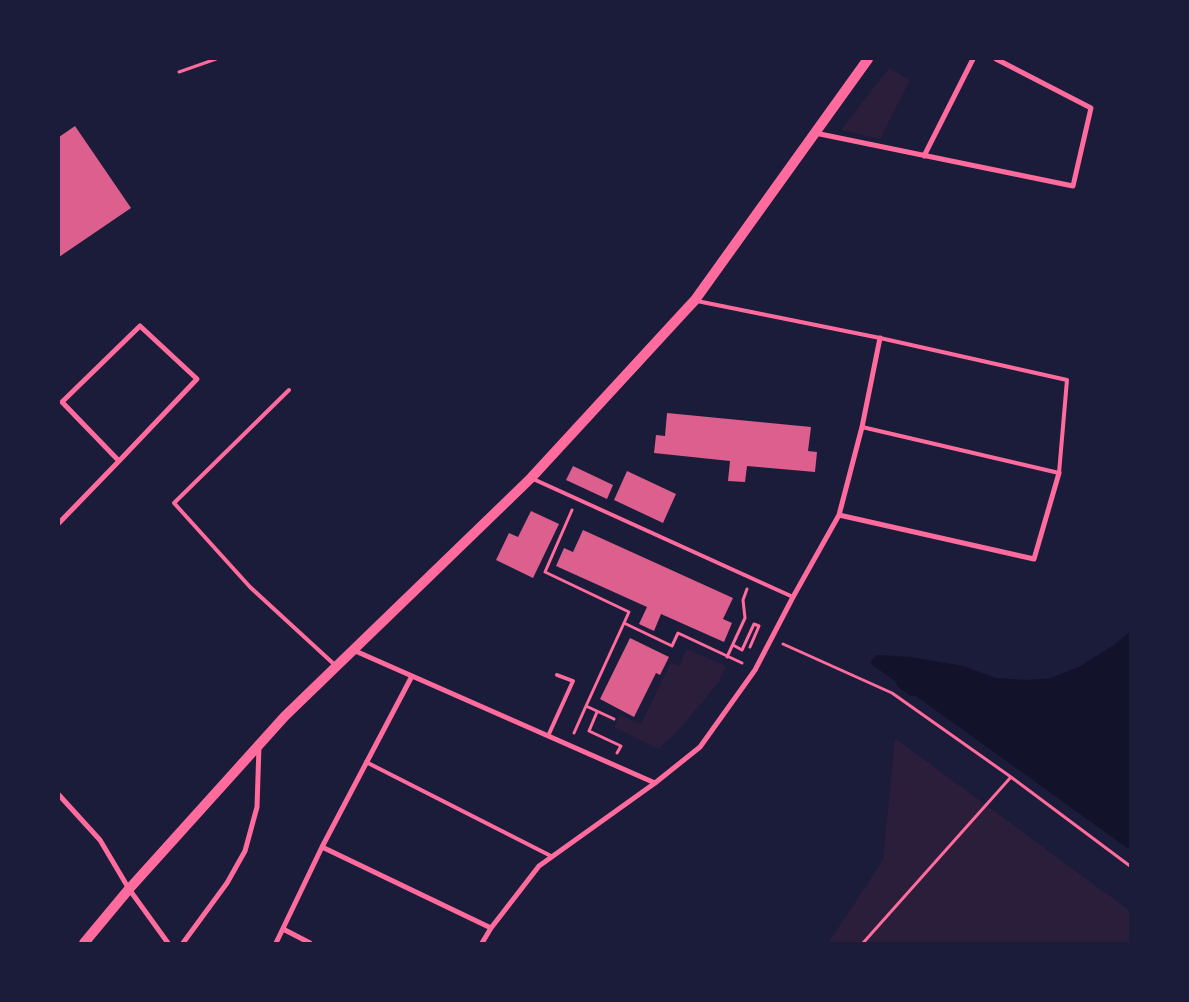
<!DOCTYPE html>
<html>
<head>
<meta charset="utf-8">
<style>
	body { margin:0 }
	#map { position:relative; width:1189px; height:1002px; overflow:hidden; background:#1b1b3a; font-family:"Libre Baskerville",serif }
	canvas { display:block }
	.frame { position:absolute; inset:0; border:60px solid #1b1b3a; pointer-events:none }
</style>
</head>
<body>
<div id="map">
<canvas width="1189" height="1002"></canvas>
<div class="frame"></div>
</div>
<script>
const context = document.querySelector('canvas').getContext('2d');
context.lineJoin = 'round';
function fillPath(path, color) { context.fillStyle = color; context.fill(path, 'evenodd'); }
const toPath = rows => new Path2D(rows.map(r => 'M' + r).join(''));
function strokePath(path, color, width, dash) { context.strokeStyle = color; context.lineWidth = width; context.lineCap = dash ? 'butt' : 'round'; context.setLineDash(dash || []); context.stroke(path); }
fillPath(toPath([
	[889,68,910,80,880,139,841,130],
	[687,649,726,666,719,682,678,731,658,749,614,727,620,715,641,724,671,662,679,666],
	[895,738,1130,911,1130,943,828,943,883,860]
]), '#2a1e3b');
fillPath(toPath([
	[1130,632,1130,850,916,696,911,696,898,687,895,681,871,664,872,660,877,655,911,657,963,666,996,678,1027,680,1051,678,1079,667,1114,645]
]), '#12122b');
fillPath(toPath([
	[75,126,131,208,59,257,59,137],
	[667,413,811,427,808,451,817,452,815,472,747,466,745,482,728,481,730,461,654,453,656,435,665,436],
	[573,466,613,485,607,499,566,480],
	[627,471,676,494,663,523,614,500],
	[531,511,559,524,533,578,496,560,509,533,518,537],
	[583,530,733,598,723,619,732,623,724,642,661,614,654,631,639,624,647,607,556,566,564,548,573,552],
	[630,638,669,657,660,675,656,673,634,717,600,699]
]), '#dd5f8e');
strokePath(toPath([
	[179,72,216,59],
	[572,510,545,572,629,612,624,623,672,646,678,633,742,663],
	[783,644,892,693,1011,777,1130,866],
	[733,645,742,650,754,624,759,626,750,647],
	[727,657,745,618,743,600,747,589],
	[597,712,589,731,621,746,617,753],
	[614,719,586,706,624,623],
	[574,733,586,706],
	[863,943,1011,777]
]), '#ff6b9d', 3);
strokePath(toPath([
	[697,301,880,338,1067,380,1059,473,862,427],
	[289,390,174,503,250,587,336,666],
	[531,478,793,597],
	[548,736,573,681,557,675],
	[366,762,551,856]
]), '#ff6b9d', 4);
strokePath(toPath([
	[815,133,1073,186,1091,108,996,59],
	[924,156,973,59],
	[839,515,1034,559,1059,473],
	[59,523,119,461,197,379,140,326,62,402,119,461],
	[353,650,655,783],
	[59,795,100,840,129,889,168,943],
	[322,847,491,928],
	[283,929,310,943],
	[183,943,227,883,245,851,257,807,259,746],
	[276,943,322,847,412,676],
	[482,943,491,928,539,866,655,783,700,747,755,670,793,597,839,515,862,427,880,338]
]), '#ff6b9d', 5);
strokePath(toPath([
	[84,943,129,889,285,716,531,478,682,314,695,300,868,59]
]), '#ff6b9d', 10);
</script>
</body>
</html>
